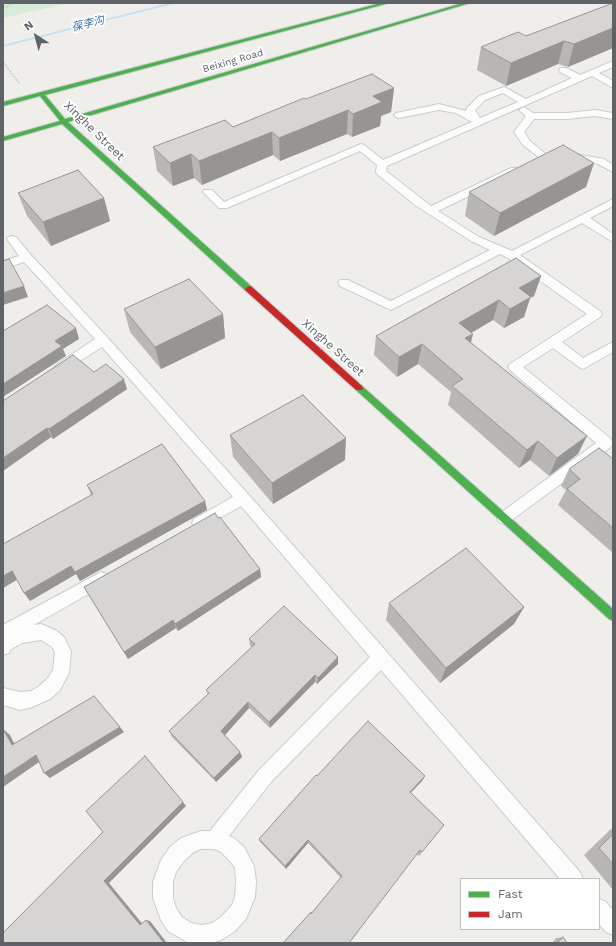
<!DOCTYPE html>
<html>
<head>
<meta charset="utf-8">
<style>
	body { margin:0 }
	#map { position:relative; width:616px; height:946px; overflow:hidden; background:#efeeea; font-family:"Work Sans",sans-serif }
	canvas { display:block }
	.frame { position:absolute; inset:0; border:4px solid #5f6368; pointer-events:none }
	.legend { position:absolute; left:460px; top:878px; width:140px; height:52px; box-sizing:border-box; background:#fff; border:1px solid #bfc1c3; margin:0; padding:5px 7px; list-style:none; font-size:12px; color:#5f6368 }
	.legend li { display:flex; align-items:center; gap:8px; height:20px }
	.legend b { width:20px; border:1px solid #bfc1c3 }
	.north { position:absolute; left:16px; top:16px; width:40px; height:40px; -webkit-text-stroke:3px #fff; paint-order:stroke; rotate:324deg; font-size:11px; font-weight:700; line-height:16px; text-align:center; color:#5f6368 }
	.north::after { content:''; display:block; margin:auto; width:14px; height:18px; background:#5f6368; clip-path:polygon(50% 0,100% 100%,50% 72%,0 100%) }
</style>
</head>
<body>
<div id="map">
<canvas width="616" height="946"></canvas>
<div class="frame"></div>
<ul class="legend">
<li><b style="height:5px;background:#4caf50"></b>Fast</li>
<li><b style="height:5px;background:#c62828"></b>Jam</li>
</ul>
<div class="north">N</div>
</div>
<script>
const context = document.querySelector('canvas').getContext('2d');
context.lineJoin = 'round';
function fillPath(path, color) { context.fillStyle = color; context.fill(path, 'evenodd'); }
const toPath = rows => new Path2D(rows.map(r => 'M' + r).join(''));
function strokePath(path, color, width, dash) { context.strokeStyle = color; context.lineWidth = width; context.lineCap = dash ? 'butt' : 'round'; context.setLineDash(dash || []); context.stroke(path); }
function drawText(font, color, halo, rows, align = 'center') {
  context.font = font + ' "Work Sans","Noto Sans SC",sans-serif'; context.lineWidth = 4; context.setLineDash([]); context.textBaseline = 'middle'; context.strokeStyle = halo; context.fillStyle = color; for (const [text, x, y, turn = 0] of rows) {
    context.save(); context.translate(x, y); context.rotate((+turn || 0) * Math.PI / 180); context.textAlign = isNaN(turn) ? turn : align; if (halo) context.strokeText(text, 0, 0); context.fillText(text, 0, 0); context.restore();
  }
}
fillPath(toPath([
	[3,3,69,3,3,18]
]), '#d8ebd6');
fillPath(toPath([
	[169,3,176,3,3,47,3,45,169,3]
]), '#bfe0f9');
const lane = toPath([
	[613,61,613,67,599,73,613,81,613,88,592,76,387,166,386,171,431,206,511,168,519,168,520,170,519,172,438,211,479,237,512,251,613,199,613,206,590,218,613,234,613,242,582,223,520,255,600,311,602,314,600,317,562,342,583,358,613,342,613,352,583,369,579,367,553,348,523,367,611,439,613,443,611,447,509,522,504,524,499,522,497,518,499,514,596,443,510,370,508,367,510,364,587,314,508,258,500,254,391,310,340,286,338,283,340,280,348,280,391,301,490,250,471,241,415,205,377,174,376,172,377,165,360,151,227,208,219,208,203,192,204,190,212,190,224,202,361,144,364,145,383,160,472,122,456,113,439,110,399,118,396,117,394,115,396,113,439,104,466,111,467,108,479,96,504,87,526,99,572,78,560,72,559,70,560,68,566,68,580,75,613,61],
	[503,93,518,102,480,118,475,110,485,100,503,93],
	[524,107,533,113,567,113,595,110,613,113,613,119,595,116,567,119,534,119,524,132,530,141,547,155,549,157,547,159,544,160,541,159,523,145,514,132,526,116,519,110,524,107],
	[569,153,604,159,613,165,613,172,598,164,566,158,564,156,569,153],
	[12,236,16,237,30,254,107,337,248,494,580,872,583,879,560,879,381,670,271,782,229,836,234,838,244,847,254,866,256,881,255,897,246,919,235,931,223,939,212,943,187,942,168,931,161,920,153,898,153,882,161,860,170,847,181,838,201,831,210,831,259,770,370,657,241,506,204,527,199,529,194,527,192,523,194,519,233,497,102,347,64,371,60,373,56,371,54,368,56,365,95,339,24,262,3,269,3,261,19,256,7,239,8,237,12,236],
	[201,849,214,849,221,852,230,861,235,868,236,881,235,897,232,905,221,917,212,923,202,925,191,923,182,917,176,908,173,898,173,882,176,872,184,861,194,852,201,849],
	[101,572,106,574,109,579,106,584,34,625,41,624,57,631,64,637,71,651,69,673,60,690,50,699,32,707,20,710,3,705,3,688,20,692,31,691,38,687,48,678,53,670,55,652,52,647,41,640,22,643,10,650,9,653,3,655,3,625,101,572],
	[599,899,606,902,613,910,613,935,606,932,599,924,599,899]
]);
const fast = toPath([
	[381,3,389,3,45,95,65,119,463,3,470,3,68,122,252,287,252,291,246,291,62,124,3,141,3,137,60,121,40,96,3,106,3,102,381,3],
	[359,385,362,386,613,609,613,621,609,619,356,390,355,388,356,386,359,385]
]);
const jam = toPath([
	[249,286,252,287,362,386,363,388,362,390,356,390,246,291,245,289,249,286]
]);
strokePath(lane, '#cbcccc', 2);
strokePath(fast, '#cacacb', 2);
strokePath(jam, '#cacacb', 2);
strokePath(toPath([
	[3,9,13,3],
	[3,62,19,83]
]), '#cacfcc', 1.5, [2.5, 1]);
fillPath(lane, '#fdfcfc');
fillPath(fast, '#4caf50');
fillPath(jam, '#c62828');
fillPath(toPath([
	[613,3,613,48,568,67,558,64,506,86,477,70,481,47,526,36],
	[394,88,391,112,381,116,380,126,352,137,347,134,280,161,273,155,202,185,194,178,173,186,157,171,153,147,233,127,306,99],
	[586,187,494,236,465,216,469,192],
	[18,193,104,198,110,221,51,246,27,216],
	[541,276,534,296,530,298,524,317,504,328,493,320,471,333,471,343,578,454,549,476,530,460,519,468,448,405,451,392,418,364,397,377,374,355,376,336],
	[124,309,223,314,225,338,161,369,130,332],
	[94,372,127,389,53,439,51,437,3,471],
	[230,435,345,460,273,504,233,457],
	[613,459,613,553,558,505,566,490,561,486,569,469],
	[87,485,205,501,207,510,80,581,76,574,30,601,17,580,3,588,91,495],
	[260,569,261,577,178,631,176,628,128,659,84,587],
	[389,603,524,607,514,624,440,683,386,620],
	[249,639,338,664,317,684,315,682,270,728,249,708,225,735,240,752,242,757,216,782,172,737,169,731,208,694,206,690,252,647,250,646],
	[317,776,425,776,422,781,411,793,444,825,419,856,417,854,311,914,341,878,308,843,286,869,260,842,259,839],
	[613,827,613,890,584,855],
	[563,937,567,943,552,943,556,938]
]), '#b8b7b5');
fillPath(toPath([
	[613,28,613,48,568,67,574,44],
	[564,41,558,64,506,86,511,63],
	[394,88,391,112,381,116,380,126,352,137,353,114,373,96],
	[348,110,347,134,280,161,279,138],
	[272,132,273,155,202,185,199,161],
	[191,154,194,178,173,186,170,163],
	[594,163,586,187,494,236,500,213],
	[104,198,110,221,51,246,43,222],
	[541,276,534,296,530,298,524,317,504,328,510,309,519,288],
	[24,286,28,297,3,305,3,293],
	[499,300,493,320,454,343,459,323],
	[223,314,225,338,161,369,155,347],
	[76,328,79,339,63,349,66,356,3,397,3,384,55,341],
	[473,334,468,354,465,338],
	[422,344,418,364,397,377,399,357],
	[124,379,127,389,53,439,49,429],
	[47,428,51,437,3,471,3,458],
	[587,436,578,454,549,476,557,458],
	[346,438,345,460,273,504,272,483],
	[538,441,530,460,519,468,527,450],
	[205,501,207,510,80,581,75,572],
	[71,566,76,574,30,601,24,593],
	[260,569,261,577,178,631,175,624],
	[12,571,18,579,3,588,3,576],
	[524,607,514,624,440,683,446,668],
	[173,620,176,628,128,659,124,652],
	[338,657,338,664,317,684,318,678],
	[315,675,315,682,270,728,269,722],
	[248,702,249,708,223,737,221,731],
	[120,727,124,732,50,778,44,773],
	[3,729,10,735,18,751,12,745],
	[240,752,242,757,216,782,214,778],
	[36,755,42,760,3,787,3,777],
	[425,776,422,781,407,796,410,792],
	[183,802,186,806,109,883,145,927,140,925,104,881],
	[308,840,308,843,286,869,285,866],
	[146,920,150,921,167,943,164,943]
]), '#969594');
const building = toPath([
	[613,3,613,28,574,44,564,41,511,63,481,47,518,32,526,36,613,3],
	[372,74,394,88,373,96,382,102,353,114,348,110,279,138,272,132,199,161,191,154,170,163,153,147,225,120,233,127,304,98,306,99,372,74],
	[563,145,594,163,500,213,469,192,563,145],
	[78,170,104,198,43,222,18,193,78,170],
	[516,258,541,276,519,288,531,297,510,309,499,300,459,323,473,334,465,338,587,436,557,458,538,441,527,450,452,386,463,379,422,344,399,357,376,336,516,258],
	[9,259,24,286,3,293,3,261,9,259],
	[189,279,223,314,155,347,124,309,189,279],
	[47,305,76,328,55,341,62,346,3,384,3,331,47,305],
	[73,355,94,372,106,364,124,379,49,429,47,428,3,458,3,401,73,355],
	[303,395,346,438,272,483,230,435,303,395],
	[162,444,205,501,75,572,71,566,24,593,12,571,3,576,3,544,93,494,87,485,162,444],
	[599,448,613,459,613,528,567,489,580,479,569,469,599,448],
	[215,513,218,518,220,517,260,569,175,624,173,620,124,652,84,587,215,513],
	[466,548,524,607,446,668,389,603,466,548],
	[284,606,338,657,318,678,315,675,269,722,248,702,221,731,240,752,214,778,169,731,209,693,206,690,255,644,249,639,284,606],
	[94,696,120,727,44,773,36,755,3,777,3,729,12,745,94,696],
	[368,721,425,776,410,792,444,825,422,852,420,850,349,943,283,943,311,912,311,914,342,876,308,840,285,866,259,839,316,775,317,776,368,721],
	[145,756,183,802,104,881,140,925,146,920,164,943,3,943,3,933,103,832,86,811,145,756],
	[613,834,613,864,599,848,613,834],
	[563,937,567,943,557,943,563,937]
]);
fillPath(building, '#d6d5d3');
strokePath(building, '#969594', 1);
drawText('10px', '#5f6368', '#fff', [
	["Beixing Road",233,61,-16]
]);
drawText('italic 11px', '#4174aa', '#fff', [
	["葆李沟",88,24,-14]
]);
drawText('12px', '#5f6368', '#fff', [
	["Xinghe Street",94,131,44],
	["Xinghe Street",333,348,42]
]);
</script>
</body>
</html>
